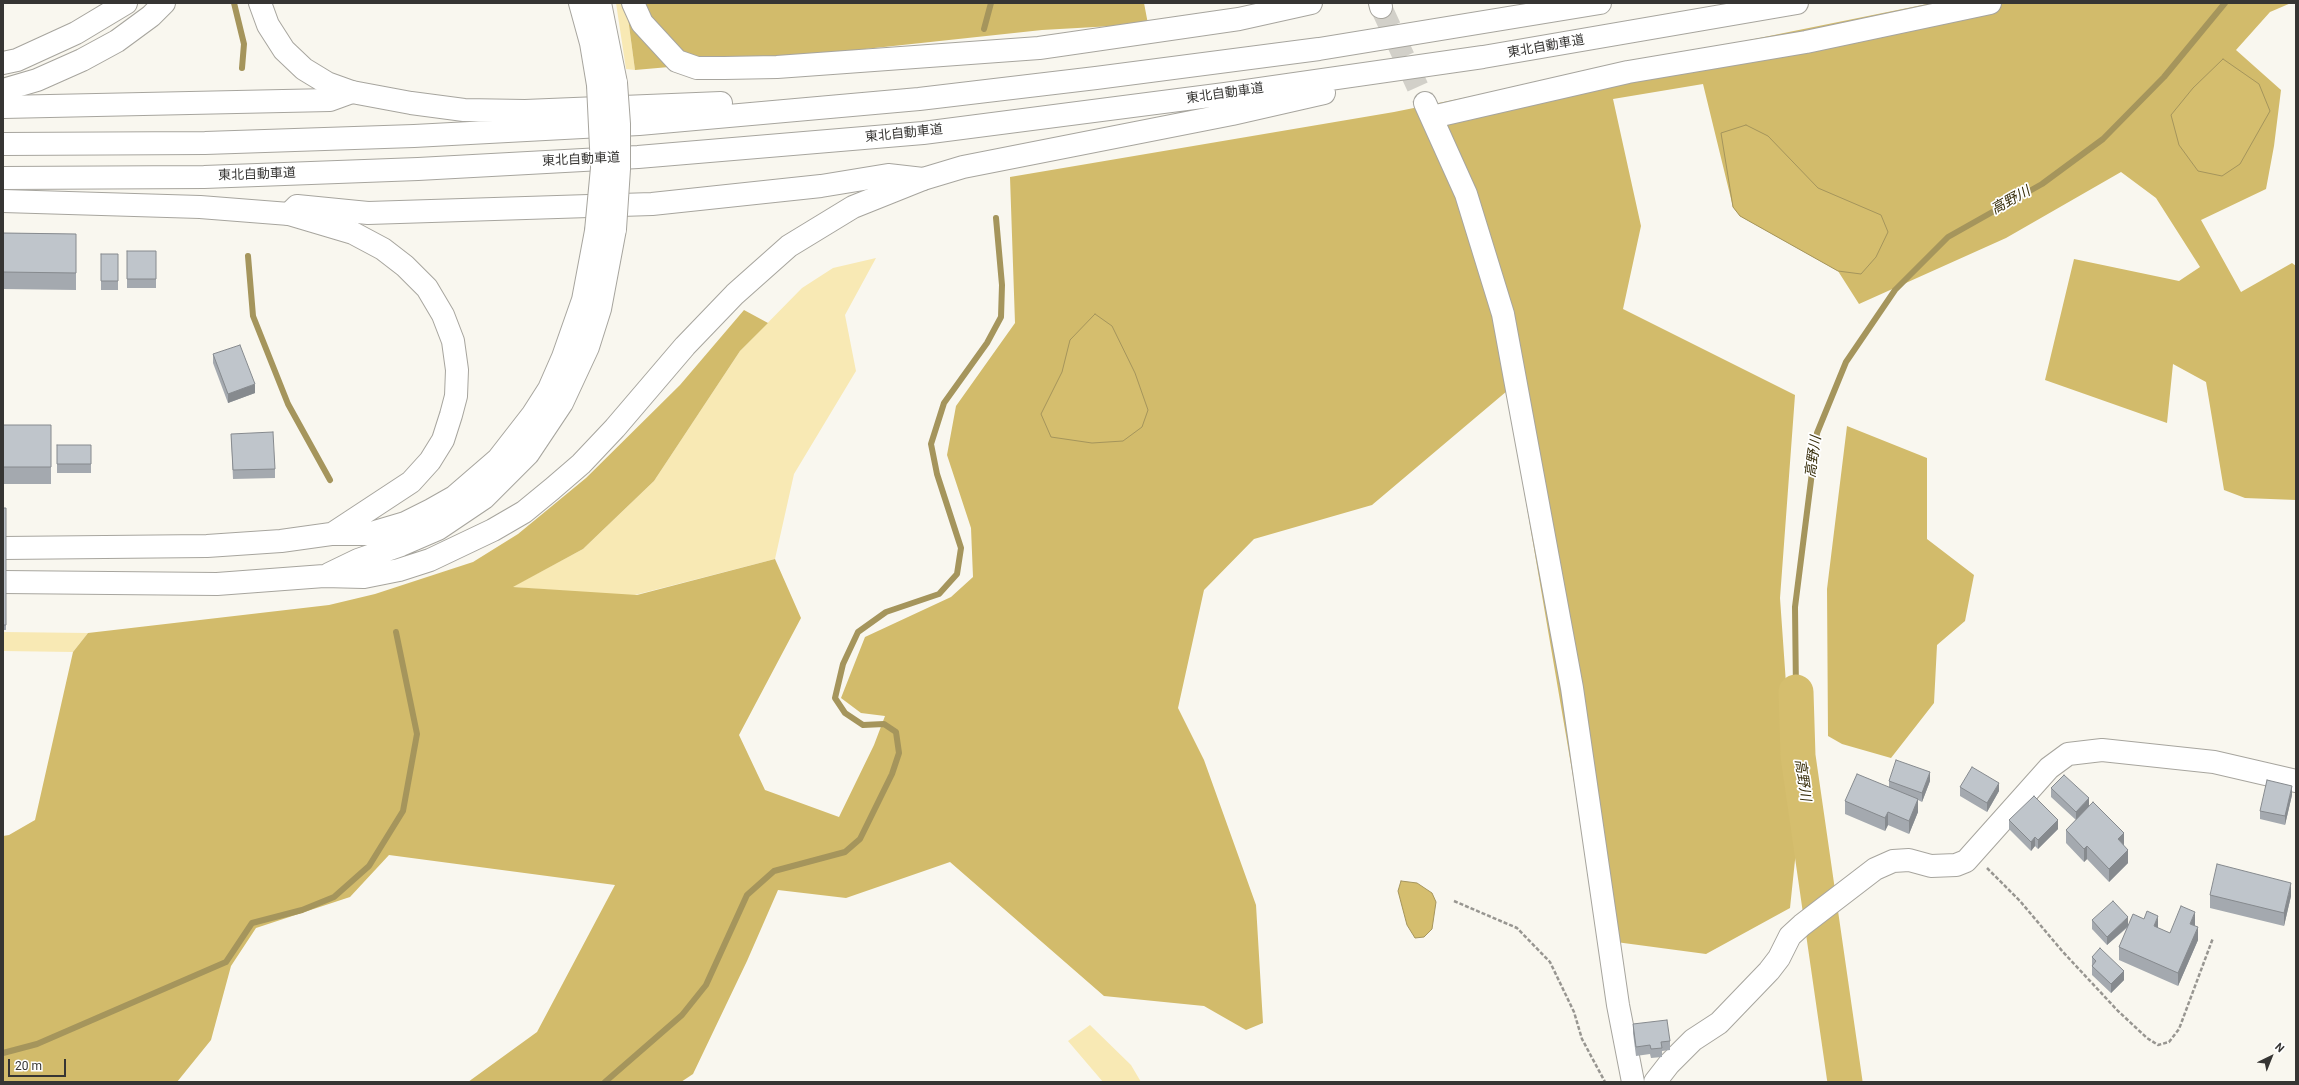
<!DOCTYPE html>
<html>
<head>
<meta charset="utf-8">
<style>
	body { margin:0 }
	#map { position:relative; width:2299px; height:1085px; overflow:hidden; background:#f9f7ef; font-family:Roboto,sans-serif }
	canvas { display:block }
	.frame { position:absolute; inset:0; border:4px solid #363533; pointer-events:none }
	.north { position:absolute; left:2251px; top:1037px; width:40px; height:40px; -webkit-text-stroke:3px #fff; paint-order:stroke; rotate:43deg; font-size:11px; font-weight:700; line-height:16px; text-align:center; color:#363533 }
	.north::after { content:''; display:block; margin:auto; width:14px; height:18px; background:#363533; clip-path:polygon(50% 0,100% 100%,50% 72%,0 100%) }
	.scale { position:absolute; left:8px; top:1059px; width:58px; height:18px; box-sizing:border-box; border:2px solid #363533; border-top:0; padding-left:5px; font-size:12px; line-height:14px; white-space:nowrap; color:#363533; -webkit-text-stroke:3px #fff; paint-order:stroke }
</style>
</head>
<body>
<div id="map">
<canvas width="2299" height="1085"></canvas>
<div class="frame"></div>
<div class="north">N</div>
<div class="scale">20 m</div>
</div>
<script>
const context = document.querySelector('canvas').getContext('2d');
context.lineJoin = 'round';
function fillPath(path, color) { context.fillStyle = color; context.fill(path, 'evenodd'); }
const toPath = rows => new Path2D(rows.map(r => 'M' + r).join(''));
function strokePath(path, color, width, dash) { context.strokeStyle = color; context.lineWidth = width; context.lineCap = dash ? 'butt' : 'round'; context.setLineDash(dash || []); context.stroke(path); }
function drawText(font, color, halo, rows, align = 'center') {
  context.font = font + ' Roboto,"Noto Sans JP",sans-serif'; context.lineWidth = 3.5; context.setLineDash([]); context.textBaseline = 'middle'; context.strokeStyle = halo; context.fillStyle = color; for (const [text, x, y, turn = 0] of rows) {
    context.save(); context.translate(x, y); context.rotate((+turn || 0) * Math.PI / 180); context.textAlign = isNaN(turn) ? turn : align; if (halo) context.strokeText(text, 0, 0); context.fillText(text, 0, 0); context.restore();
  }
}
fillPath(toPath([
	[616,3,626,3,635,70,626,69],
	[876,258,845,315,856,371,794,474,775,559,631,596,512,587,583,549,654,481,740,351,802,288,833,268],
	[3,632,88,633,73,652,3,651],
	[1090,1025,1131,1065,1141,1082,1103,1082,1068,1041]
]), '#f8e9b4');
fillPath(toPath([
	[626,3,1144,3,1148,24,1042,30,828,53,635,70],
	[1932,3,2291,3,2270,12,2236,50,2281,90,2274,146,2266,189,2201,220,2241,292,2292,263,2296,266,2296,500,2245,498,2224,490,2206,382,2173,364,2167,423,2045,380,2074,259,2179,281,2200,267,2156,198,2121,172,2006,238,1859,304,1838,271,1740,216,1733,207,1703,84,1613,99,1641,226,1623,309,1795,395,1780,598,1797,841,1790,908,1706,954,1601,940,1507,391,1372,505,1254,539,1204,590,1178,708,1204,760,1256,905,1263,1023,1246,1030,1204,1006,1104,996,950,862,846,898,778,890,747,961,693,1074,681,1082,468,1082,537,1032,615,885,389,855,350,897,256,928,231,966,211,1040,177,1082,3,1082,3,836,9,835,35,820,73,652,88,633,329,605,375,594,473,562,518,534,586,478,680,385,744,310,768,323,740,351,654,481,583,549,513,587,637,595,775,559,801,618,739,735,765,790,839,817,874,745,885,716,861,713,841,698,865,637,951,597,973,577,971,528,947,455,956,406,1015,323,1010,177,1394,112],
	[1847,426,1927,458,1927,539,1974,575,1965,621,1937,645,1934,703,1891,758,1842,744,1828,736,1827,589]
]), '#d2bb6b');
const water = toPath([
	[2223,59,2259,84,2270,111,2240,164,2222,176,2198,171,2179,145,2171,115,2193,88,2223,59],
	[1746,125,1768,136,1818,188,1881,215,1888,232,1876,257,1861,274,1838,271,1740,216,1733,207,1721,133,1746,125],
	[1095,314,1112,326,1135,373,1148,410,1142,427,1123,441,1092,443,1051,437,1041,414,1062,372,1070,340,1095,314],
	[1401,881,1417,883,1432,893,1436,902,1432,929,1424,937,1415,938,1407,925,1398,891,1401,881]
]);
fillPath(water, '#d5be6e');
strokePath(water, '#a5955c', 1);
strokePath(toPath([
	[234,3,244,44,242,68],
	[984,29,991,3],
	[248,256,253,316,288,404,330,480],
	[1796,692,1795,607,1817,433,1846,362,1895,290,1948,237,2042,184,2103,139,2164,77,2225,3],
	[3,1053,37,1044,226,962,252,923,302,910,334,897,369,866,403,811,417,734,396,632],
	[605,1082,682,1015,706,985,747,895,774,871,845,852,860,839,892,774,899,753,896,732,884,724,863,725,845,713,835,698,843,664,858,632,886,612,939,594,957,574,961,548,937,474,931,444,944,403,987,343,1001,317,1002,285,996,218]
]), '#a5955c', 6);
strokePath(toPath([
	[1796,692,1798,756,1845,1082]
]), '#d5be6e', 35);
strokePath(toPath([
	[1381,7,1425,103]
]), '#d2d0c9', 22, [22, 11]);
const minor = toPath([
	[633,3,642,23,677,61,697,68,724,68,777,67,1039,48,1239,19,1311,3],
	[1380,3,1381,7],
	[3,63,17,60,76,33,126,3],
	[1425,103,1466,194,1503,314,1572,688,1618,1005,1633,1082],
	[3,107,330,100,352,92],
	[1432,117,1628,72,1806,42,1990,3],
	[289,214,297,206,368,213,652,204,821,186,888,175,923,179],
	[1655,1082,1669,1064,1693,1040,1719,1023,1769,971,1779,958,1790,936,1802,925,1875,869,1893,861,1909,860,1931,866,1956,865,1966,861,2049,768,2068,754,2102,750,2214,762,2296,781]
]);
const highway = toPath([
	[260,3,268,25,284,50,304,69,327,83,352,92,411,103,464,110,525,111,721,103],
	[580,3,591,43,598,85],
	[600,3,616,83],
	[3,90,37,80,82,60,117,41,151,16,164,3],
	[3,144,205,143,414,136,639,124,919,99,1096,78,1319,49,1600,3],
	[3,178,204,177,418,169,638,157,923,133,1225,94,1483,57,1797,3],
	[3,201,200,207,289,214,353,233,383,249,405,266,427,288,443,315,453,341,457,370,456,396,451,415,443,440,430,461,411,482,332,534],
	[3,548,207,546,281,541,331,534,368,534,405,523,431,510,454,497,498,459,533,414,549,389,563,357,583,300,596,231],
	[329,574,358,560,401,545,438,529,484,498,528,454,562,403,588,347,600,309,615,229],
	[3,582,217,584,324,576,364,577,399,570,430,560,493,530,524,512,552,489,581,464,615,428,685,346,735,294,789,246,853,207,923,179,963,167,1232,114,1324,93]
]);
strokePath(minor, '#a7a59e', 24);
strokePath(highway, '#a7a59e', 24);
strokePath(toPath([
	[1987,868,2020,901,2063,952,2118,1011,2147,1038,2158,1045,2169,1042,2179,1029,2213,938],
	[1454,901,1517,928,1550,962,1574,1012,1582,1039,1605,1082]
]), '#989691', 2.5, [4, 2]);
strokePath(minor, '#fff', 22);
strokePath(highway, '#fff', 22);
const highwayBridge = toPath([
	[615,229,619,169,619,124,616,83],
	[596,231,602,168,598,85]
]);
strokePath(highwayBridge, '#a7a59e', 24, []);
strokePath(highwayBridge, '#fff', 22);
fillPath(toPath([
	[3,233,76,234,76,290,3,289],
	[127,251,156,251,156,288,127,288],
	[101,254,118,254,118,290,101,290],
	[213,354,255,393,228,403,213,363],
	[3,425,51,425,51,484,3,484],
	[231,434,275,469,275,478,233,479],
	[57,445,91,445,91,473,57,473],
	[3,508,6,508,6,630,3,630],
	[1889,781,1930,781,1922,802,1918,800,1918,812,1909,834,1888,825,1885,831,1845,814,1845,801,1889,787],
	[1960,787,1999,791,1987,812,1960,796],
	[2051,788,2089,807,2124,846,2128,863,2109,882,2087,859,2084,862,2066,843,2066,830,2076,820,2051,797],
	[2292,795,2285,825,2260,819,2260,811],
	[2009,820,2058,829,2038,849,2035,846,2031,851,2009,829],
	[2210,895,2291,896,2284,926,2210,908],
	[2092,920,2128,925,2158,928,2170,933,2195,926,2198,940,2178,986,2119,960,2119,947,2128,927,2107,945,2092,929],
	[2092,957,2124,980,2111,993,2092,975],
	[1633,1024,1670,1041,1670,1050,1662,1051,1662,1057,1651,1058,1650,1054,1636,1056,1633,1033]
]), '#a4a9af');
fillPath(toPath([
	[255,384,255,393,228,403,228,394],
	[1930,772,1930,781,1922,802,1922,793],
	[1999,783,1999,791,1987,812,1987,803],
	[2292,786,2292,795,2285,825,2285,816],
	[2089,798,2089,807,2076,821,2076,812],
	[1918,799,1918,812,1909,834,1909,821],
	[1888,812,1888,825,1885,831,1885,818],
	[2058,820,2058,829,2038,849,2038,840],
	[2124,833,2124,846,2118,839],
	[2035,837,2035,846,2031,851,2031,842],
	[2087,846,2087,859,2084,862,2084,849],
	[2128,850,2128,863,2109,882,2109,869],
	[2291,883,2291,896,2284,926,2284,913],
	[2195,912,2195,926,2190,924],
	[2158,916,2158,929,2154,926],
	[2128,917,2128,926,2107,945,2107,937],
	[2198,927,2198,940,2178,986,2178,973],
	[2124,971,2124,980,2111,993,2111,984]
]), '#868a8e');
const building = toPath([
	[3,233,76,234,76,273,3,272,3,233],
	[127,251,156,251,156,279,127,279,127,251],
	[101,254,118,254,118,281,101,281,101,254],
	[240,345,255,384,228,394,213,354,240,345],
	[3,425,51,425,51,467,3,467,3,425],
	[273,432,275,469,233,470,231,434,273,432],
	[57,445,91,445,91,464,57,464,57,445],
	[3,508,6,508,6,625,3,625,3,508],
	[1896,760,1930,772,1922,793,1889,781,1896,760],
	[1972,767,1999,783,1987,803,1960,787,1972,767],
	[1857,774,1918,799,1909,821,1888,812,1885,818,1845,801,1857,774],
	[2064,775,2089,798,2076,812,2051,788,2064,775],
	[2267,780,2292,786,2285,816,2260,811,2267,780],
	[2034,796,2058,820,2038,840,2035,837,2031,842,2009,820,2034,796],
	[2093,802,2124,833,2118,839,2128,850,2109,869,2087,846,2084,849,2066,830,2093,802],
	[2217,864,2291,883,2284,913,2210,895,2217,864],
	[2113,901,2128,917,2107,937,2092,920,2113,901],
	[2181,906,2195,912,2190,924,2198,927,2178,973,2119,947,2133,914,2144,919,2147,911,2158,916,2154,926,2170,933,2181,906],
	[2100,948,2124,971,2111,984,2092,966,2096,961,2092,957,2100,948],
	[1667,1020,1670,1041,1661,1042,1662,1048,1651,1049,1650,1045,1636,1047,1633,1024,1667,1020]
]);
fillPath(building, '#bfc5cb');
strokePath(building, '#868a8e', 1);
drawText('13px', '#363533', '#fff', [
	["東北自動車道",1546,47,-10],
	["東北自動車道",1225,94,-8],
	["東北自動車道",904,134,-6],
	["東北自動車道",581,160,-3],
	["東北自動車道",257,175,-2]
]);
drawText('italic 14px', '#372d09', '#fff', [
	["高野川",2011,201,-29],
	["高野川",1814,457,-82],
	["高野川",1802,780,82]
]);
</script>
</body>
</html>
